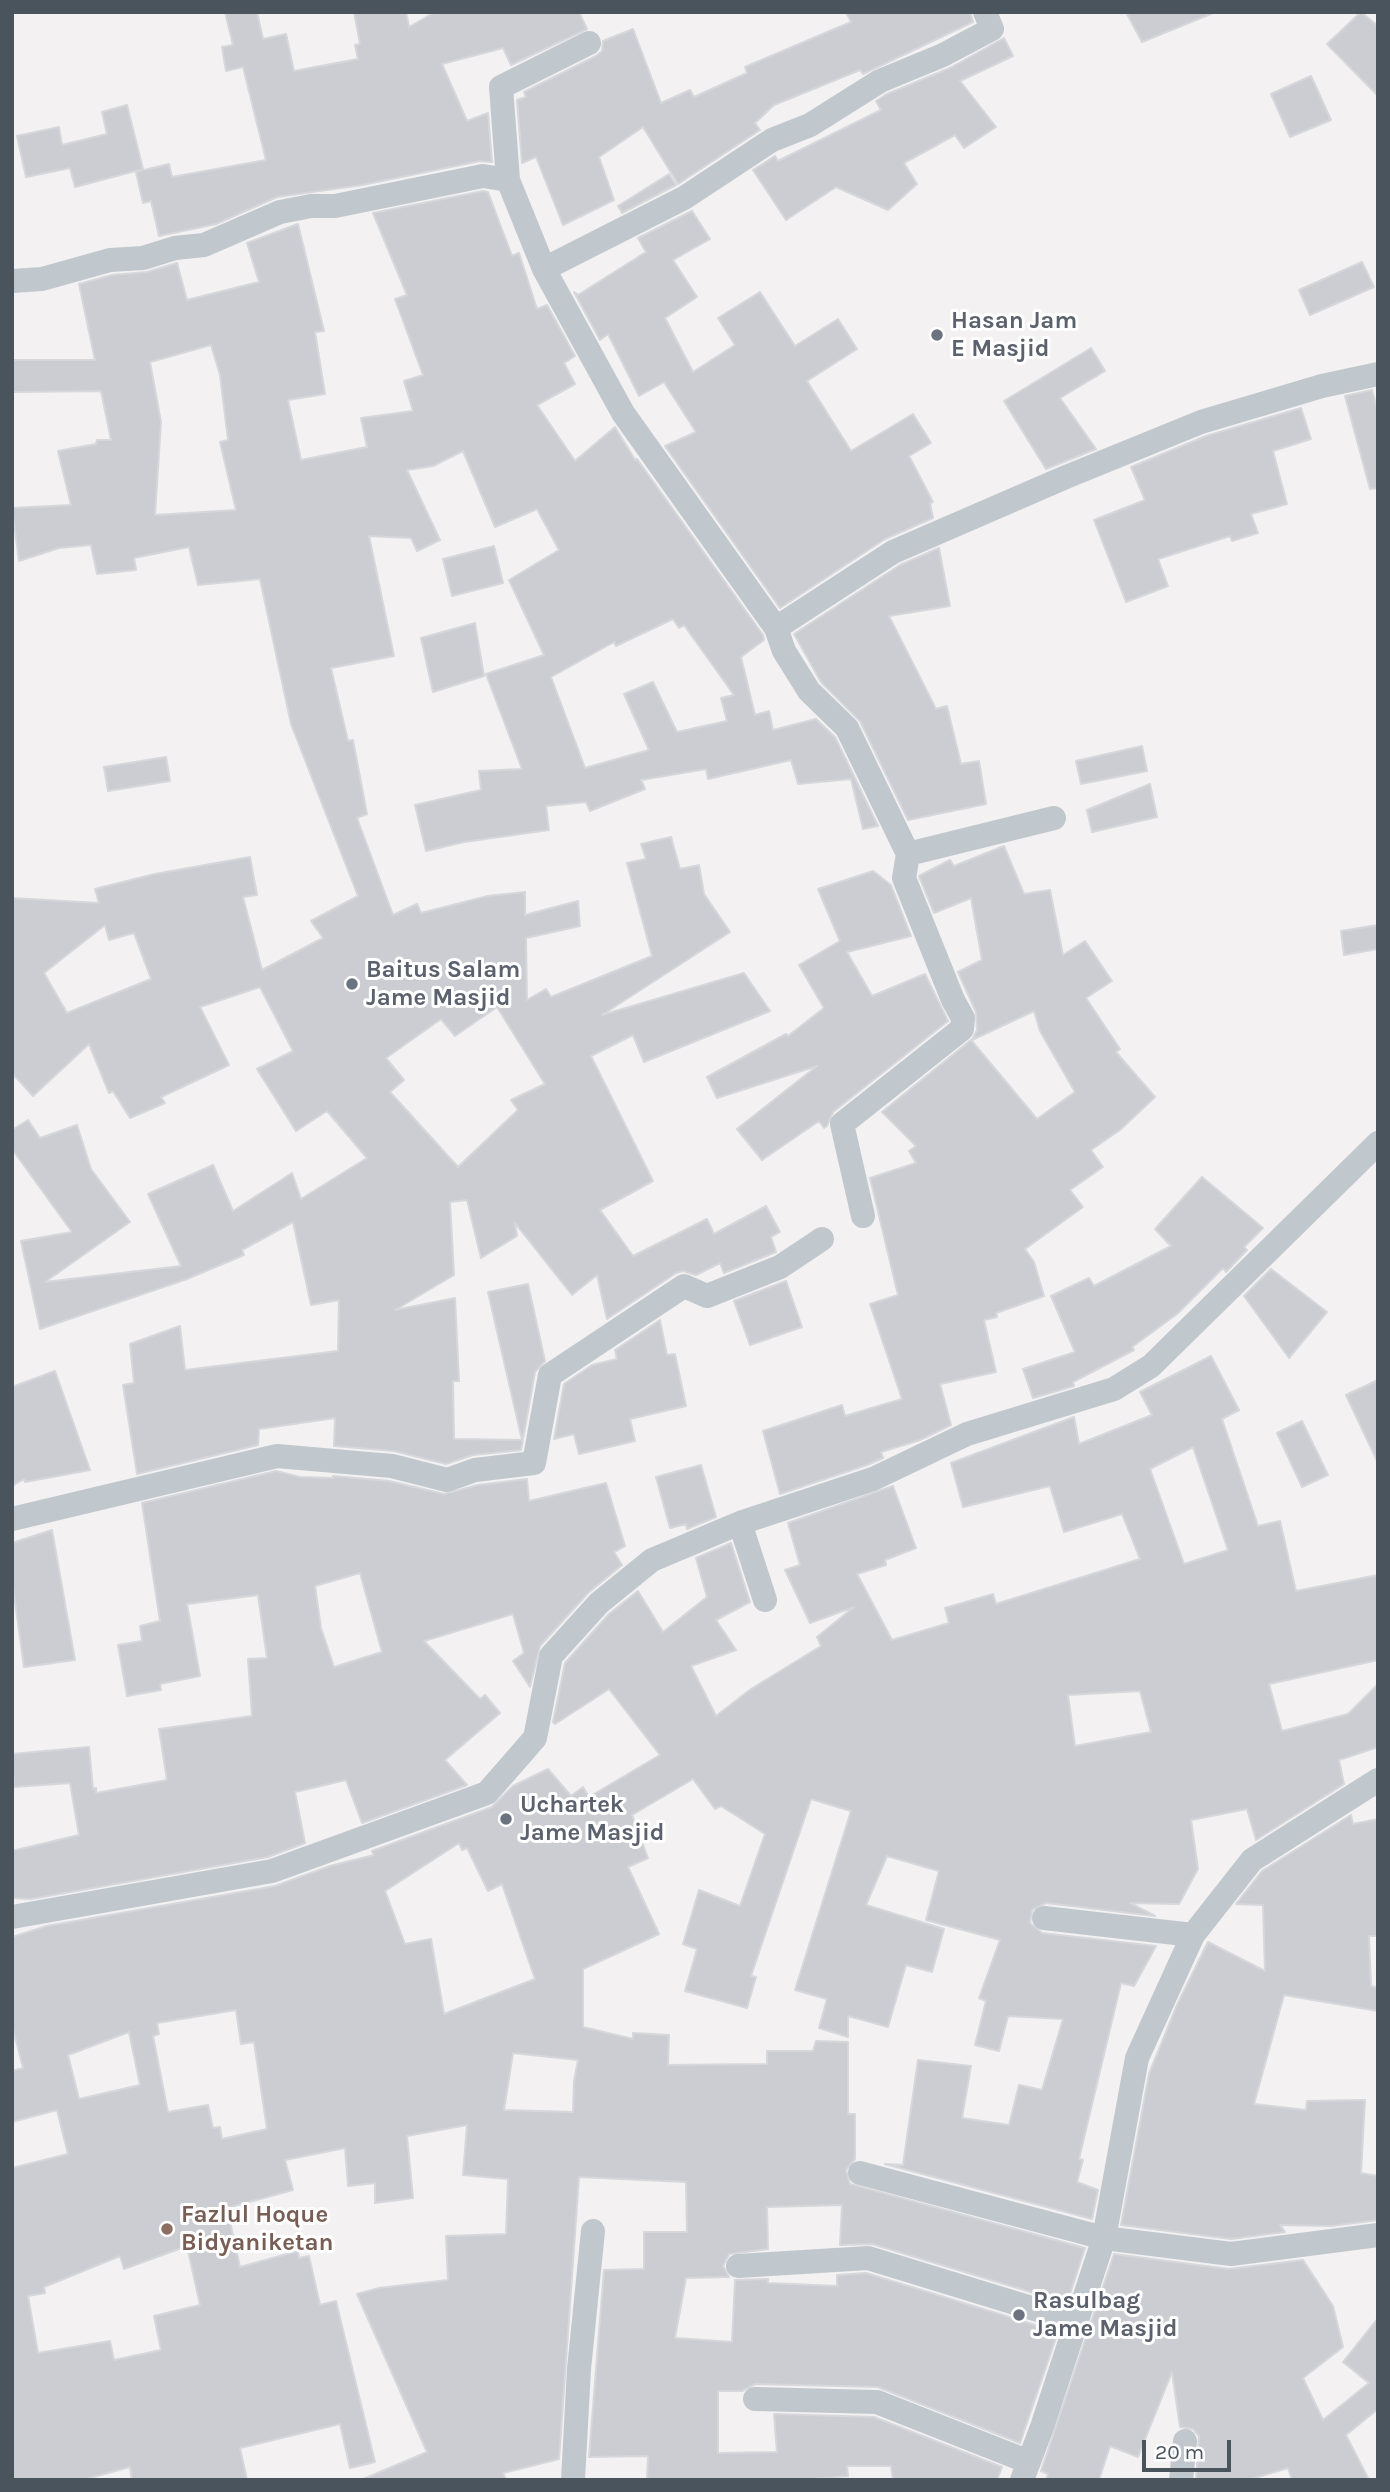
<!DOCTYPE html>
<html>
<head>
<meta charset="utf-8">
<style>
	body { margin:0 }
	#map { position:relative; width:1390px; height:2492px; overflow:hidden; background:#f3f1f1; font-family:Karla,sans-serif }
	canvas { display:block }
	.frame { position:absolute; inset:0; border:14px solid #4a545d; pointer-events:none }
	.scale { position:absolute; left:1142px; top:2440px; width:89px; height:32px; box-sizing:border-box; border:4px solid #4a545d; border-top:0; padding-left:9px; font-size:21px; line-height:24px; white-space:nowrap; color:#4a545d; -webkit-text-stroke:5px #fff; paint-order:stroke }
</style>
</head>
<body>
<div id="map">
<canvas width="1390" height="2492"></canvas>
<div class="frame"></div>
<div class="scale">20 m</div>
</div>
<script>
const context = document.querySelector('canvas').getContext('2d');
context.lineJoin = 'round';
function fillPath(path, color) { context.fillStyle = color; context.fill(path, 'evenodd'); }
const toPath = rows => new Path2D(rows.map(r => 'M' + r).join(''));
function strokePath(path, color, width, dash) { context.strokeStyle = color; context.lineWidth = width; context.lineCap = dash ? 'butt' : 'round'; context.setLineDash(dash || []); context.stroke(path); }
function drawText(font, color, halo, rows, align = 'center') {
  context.font = font + ' Karla,sans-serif'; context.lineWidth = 6; context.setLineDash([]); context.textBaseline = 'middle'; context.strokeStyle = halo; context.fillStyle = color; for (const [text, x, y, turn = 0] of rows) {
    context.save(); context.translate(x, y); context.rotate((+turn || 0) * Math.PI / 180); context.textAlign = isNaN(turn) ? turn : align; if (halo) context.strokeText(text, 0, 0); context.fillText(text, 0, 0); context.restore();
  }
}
const building = toPath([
	[225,12,257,12,263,39,286,34,294,71,358,59,355,45,360,44,354,12,406,12,409,27,435,12,579,12,587,29,511,65,503,48,442,64,467,121,488,113,492,162,480,161,362,185,277,197,216,224,159,236,151,201,143,203,136,172,169,164,172,177,266,160,243,67,226,71,222,47,233,45,225,12],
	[846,12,970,12,973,22,863,74,860,70,774,105,755,123,760,130,678,184,643,127,599,157,614,200,563,225,536,157,522,163,517,100,526,97,524,92,596,56,602,51,603,41,633,29,661,103,690,90,694,97,747,73,745,67,851,22,846,12],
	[1126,12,1213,12,1213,13,1142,42,1126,12],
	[1361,12,1378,26,1378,96,1327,44,1361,12],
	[1004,38,1013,56,960,81,996,127,964,148,955,135,904,163,917,184,888,210,836,187,786,220,753,170,775,156,778,161,881,110,876,101,887,94,950,68,1004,38],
	[1311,76,1331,120,1290,137,1271,94,1311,76],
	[127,105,143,169,75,187,70,168,26,177,17,136,59,127,62,145,107,134,102,112,127,105],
	[669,174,676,185,622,213,618,206,669,174],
	[483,191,488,192,512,256,519,253,537,309,547,305,575,356,564,363,575,384,537,405,575,461,615,427,635,460,637,459,763,635,764,640,741,657,755,715,769,711,773,730,816,719,835,737,878,826,863,829,851,779,798,784,791,760,708,779,706,769,641,780,645,789,590,811,586,802,546,806,549,830,464,842,426,851,415,805,481,790,479,771,522,769,486,674,544,655,509,580,559,550,537,509,495,527,463,451,433,466,407,470,440,540,417,551,411,538,369,536,394,656,331,668,348,741,353,740,367,814,357,818,393,915,417,904,421,913,488,896,525,892,525,915,578,901,580,926,526,938,527,1000,546,989,551,997,652,956,627,863,646,859,641,844,671,837,680,869,699,865,704,894,730,932,602,1015,744,973,770,1011,644,1062,633,1035,591,1056,653,1181,600,1210,633,1256,707,1219,714,1234,766,1206,780,1232,771,1237,776,1252,724,1273,720,1263,696,1275,683,1271,676,1273,607,1319,597,1275,572,1295,515,1223,517,1236,481,1258,467,1200,450,1202,454,1275,395,1310,455,1298,459,1381,453,1381,454,1439,522,1440,488,1292,528,1284,545,1361,535,1372,521,1450,473,1455,446,1464,394,1451,334,1446,335,1418,259,1429,258,1445,137,1474,123,1385,134,1383,130,1344,180,1326,185,1370,338,1351,339,1300,311,1305,293,1222,242,1250,244,1255,187,1279,40,1329,21,1241,72,1232,12,1149,12,1130,28,1120,40,1138,77,1125,91,1169,130,1222,45,1282,181,1266,148,1194,213,1165,233,1211,292,1173,301,1199,367,1158,327,1111,296,1131,257,1069,293,1051,260,987,200,1007,229,1065,161,1097,165,1103,130,1118,113,1091,109,1093,89,1044,33,1096,12,1073,12,898,99,903,95,889,155,874,250,857,257,895,243,897,262,970,323,938,311,921,358,896,291,724,260,579,198,585,189,547,134,558,136,570,97,574,91,545,59,548,19,561,12,508,71,505,58,451,96,444,97,440,111,440,101,391,12,392,12,360,95,360,79,284,112,275,147,272,177,263,187,300,259,282,247,243,298,224,324,331,315,332,325,394,288,400,301,460,367,447,361,418,413,411,404,381,423,375,395,299,407,295,373,213,483,191],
	[211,345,220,375,228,440,220,442,236,510,155,515,161,422,150,362,211,345],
	[673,619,679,628,684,625,734,695,721,698,727,721,677,732,653,682,624,694,649,750,585,768,551,677,614,642,616,646,673,619],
	[105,925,109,940,134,933,151,979,67,1013,44,973,105,925],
	[497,1007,545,1084,511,1100,518,1110,458,1167,390,1092,404,1080,386,1058,441,1019,455,1036,497,1007],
	[692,211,710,239,673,260,697,297,665,318,693,372,735,345,718,318,760,292,795,346,838,319,857,349,807,381,851,451,913,414,931,443,909,456,933,502,930,503,933,518,885,539,780,608,665,446,696,432,664,382,639,396,608,334,600,340,574,292,578,295,646,252,638,238,692,211],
	[1362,262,1374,287,1310,315,1299,290,1362,262],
	[1091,348,1105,371,1060,398,1096,449,1046,469,1004,401,1091,348],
	[1372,390,1378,412,1378,488,1370,489,1345,396,1372,390],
	[1301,408,1311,439,1273,451,1287,504,1251,514,1258,533,1232,541,1230,536,1158,559,1168,586,1126,602,1094,520,1145,500,1131,467,1206,436,1301,408],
	[494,546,503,583,452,596,443,559,494,546],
	[939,548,950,606,889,616,936,709,947,706,961,764,979,761,986,804,908,820,860,721,821,682,794,634,900,565,939,548],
	[475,623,484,676,433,692,421,638,475,623],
	[1142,746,1147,771,1081,784,1076,761,1142,746],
	[166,757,170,781,108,791,104,767,166,757],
	[1150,784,1157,817,1092,832,1087,810,1150,784],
	[1004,846,1024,894,1050,890,1063,955,1085,941,1112,981,1086,998,1120,1049,1116,1052,1155,1097,1120,1130,1091,1150,1103,1167,1070,1190,1083,1207,1025,1249,1034,1262,1044,1296,996,1313,997,1317,984,1320,996,1372,940,1384,951,1425,920,1440,881,1452,883,1458,867,1465,780,1494,763,1431,842,1405,845,1416,902,1399,870,1304,898,1295,870,1178,916,1163,909,1151,916,1146,882,1112,971,1040,1037,1119,1075,1092,1040,1031,1034,1011,972,1040,977,1030,976,1012,958,972,982,960,971,898,934,913,919,876,950,860,954,866,1004,846],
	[873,871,891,885,911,936,847,952,872,996,925,974,948,1021,833,1112,827,1126,824,1128,819,1121,762,1160,737,1129,817,1066,717,1098,707,1077,786,1034,788,1036,824,1008,799,965,840,941,818,889,873,871],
	[1378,925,1378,949,1344,955,1341,931,1378,925],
	[1202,1177,1263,1228,1244,1247,1247,1250,1226,1272,1223,1268,1177,1314,1132,1347,1134,1350,1073,1382,1074,1386,1033,1398,1023,1369,1075,1352,1051,1296,1089,1278,1094,1286,1171,1246,1155,1229,1202,1177],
	[1271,1269,1327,1312,1289,1358,1244,1296,1271,1269],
	[786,1281,802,1327,750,1345,734,1301,786,1281],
	[660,1320,667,1355,675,1354,686,1406,630,1419,635,1441,579,1454,574,1434,554,1439,564,1384,592,1365,617,1359,615,1350,660,1320],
	[1211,1356,1239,1410,1222,1419,1258,1526,1280,1521,1296,1591,1378,1575,1378,1660,1269,1684,1282,1731,1348,1714,1378,1684,1378,1747,1339,1760,1344,1784,1256,1840,1247,1809,1191,1820,1198,1869,1179,1904,1130,1903,1155,1916,1046,1903,1032,1910,1030,1923,1042,1933,1156,1946,1134,1986,1121,1983,1079,2159,1083,2160,1077,2182,1098,2190,1092,2219,885,2164,903,2165,918,2060,971,2066,962,2118,1009,2125,1019,2085,1042,2090,1063,2019,1008,2016,999,2051,975,2045,986,2001,979,1998,1000,1940,926,1920,939,1871,887,1856,866,1905,944,1929,932,1972,906,1965,888,2027,848,2016,848,2037,819,2028,827,1999,795,1990,851,1811,811,1799,751,1976,756,1977,747,2008,685,1991,697,1949,683,1944,699,1890,740,1906,765,1834,721,1806,715,1809,693,1779,632,1815,648,1858,628,1867,659,1934,583,1969,583,2027,633,2039,633,2033,669,2035,668,2065,767,2064,767,2051,813,2051,816,2041,848,2042,848,2114,855,2114,855,2159,846,2170,850,2184,1085,2248,1067,2303,872,2244,840,2245,842,2205,767,2207,768,2249,729,2254,723,2266,729,2277,686,2278,675,2338,732,2342,735,2280,768,2279,768,2283,837,2286,837,2275,866,2273,1058,2332,1020,2443,878,2387,755,2384,742,2391,718,2391,718,2453,777,2452,774,2414,874,2417,1002,2467,997,2480,893,2480,891,2466,847,2466,848,2476,799,2480,647,2480,648,2456,589,2457,604,2270,644,2269,644,2232,687,2232,686,2182,579,2177,559,2459,503,2473,506,2480,361,2480,427,2452,357,2294,379,2288,448,2280,446,2236,506,2234,508,2179,463,2175,467,2125,407,2136,413,2198,375,2203,375,2183,348,2186,345,2148,285,2160,293,2190,227,2208,240,2267,298,2251,299,2258,309,2256,320,2305,336,2301,375,2462,350,2468,340,2424,240,2448,247,2480,132,2480,130,2467,82,2480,12,2480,12,2168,68,2154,57,2110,12,2122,12,2071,23,2068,12,2025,12,1937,47,1926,275,1886,330,1866,374,1855,372,1851,492,1807,513,1786,548,1769,571,1796,583,1787,589,1797,660,1755,609,1689,555,1724,553,1722,565,1663,609,1614,638,1591,663,1632,707,1597,696,1558,731,1543,750,1602,716,1620,736,1650,691,1666,716,1716,751,1689,821,1646,817,1637,854,1607,810,1623,785,1570,800,1565,788,1523,893,1486,916,1548,885,1560,886,1565,857,1574,892,1640,949,1623,945,1608,993,1594,996,1604,1140,1559,1122,1514,1064,1532,1050,1486,963,1507,951,1463,1074,1417,1079,1444,1152,1415,1140,1392,1211,1356],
	[1193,1447,1228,1550,1184,1564,1150,1469,1193,1447],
	[1140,1691,1151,1732,1075,1746,1068,1695,1140,1691],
	[459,1843,462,1850,467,1848,488,1891,502,1884,535,1979,444,2014,431,1939,405,1944,385,1891,459,1843],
	[236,2010,241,2044,254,2042,267,2129,222,2139,220,2127,213,2128,208,2105,168,2112,153,2036,159,2034,157,2023,236,2010],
	[129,2032,140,2085,79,2099,68,2055,129,2032],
	[513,2053,578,2060,574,2081,573,2112,504,2110,513,2053],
	[187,2246,200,2305,154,2316,161,2350,114,2360,110,2341,38,2353,28,2296,45,2293,44,2287,120,2256,124,2269,187,2246],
	[55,1371,90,1470,25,1482,24,1479,12,1486,12,1387,55,1371],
	[1378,1380,1378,1463,1346,1395,1378,1380],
	[1302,1421,1328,1475,1302,1487,1277,1433,1302,1421],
	[701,1465,716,1517,687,1529,686,1524,670,1528,656,1477,701,1465],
	[276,1471,300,1477,333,1478,333,1476,389,1481,444,1494,478,1485,527,1479,529,1501,606,1483,625,1546,614,1552,622,1565,588,1593,540,1646,530,1687,513,1661,524,1653,513,1614,424,1641,480,1699,485,1695,500,1713,445,1760,467,1785,362,1823,346,1780,295,1792,305,1843,268,1857,31,1899,12,1898,12,1851,79,1835,70,1783,14,1787,12,1754,89,1747,93,1789,96,1788,96,1793,167,1780,159,1729,252,1716,248,1659,267,1658,258,1595,187,1604,200,1676,160,1684,161,1690,127,1696,118,1645,142,1641,140,1626,160,1621,142,1503,276,1471],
	[360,1573,382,1652,334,1667,321,1628,315,1586,360,1573],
	[52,1530,75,1660,24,1667,12,1579,12,1543,52,1530],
	[1351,1815,1353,1824,1378,1819,1378,1936,1369,1936,1371,1986,1378,1988,1378,2011,1284,1995,1254,2104,1306,2110,1307,2101,1365,2100,1361,2173,1378,2176,1378,2220,1331,2226,1280,2225,1285,2232,1231,2239,1121,2225,1149,2074,1177,2005,1208,1942,1265,1971,1263,1905,1236,1904,1262,1871,1351,1815],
	[1114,2254,1229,2269,1303,2260,1333,2306,1343,2347,1303,2378,1323,2420,1369,2383,1343,2362,1378,2318,1378,2409,1346,2435,1369,2480,1292,2480,1288,2468,1248,2480,1196,2480,1199,2436,1193,2429,1180,2427,1172,2372,1138,2457,1110,2446,1099,2480,1046,2480,1048,2474,1041,2471,1114,2254]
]);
fillPath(building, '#cbcdd3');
strokePath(building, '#d5d7db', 2);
strokePath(toPath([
	[544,269,508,180,501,87,589,43],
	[12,281,42,279,110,260,143,258,175,248,204,245,280,212,311,206,335,206,483,176,508,180],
	[776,628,623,413,544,269,684,198,772,140,810,125,880,81,943,55,992,29,985,12],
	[1054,818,908,854,847,728,809,691,784,651,776,628,893,552,1066,477,1201,422,1322,386,1378,374],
	[863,1216,842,1124,962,1029,963,1018,953,1000,904,878,908,854],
	[12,1519,277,1456,392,1466,447,1480,475,1470,534,1463,550,1375,684,1286,707,1296,780,1267,822,1239],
	[740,1523,765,1600],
	[12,1917,272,1871,487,1793,535,1738,551,1656,599,1603,652,1560,740,1523,873,1479,967,1434,1114,1389,1151,1366,1378,1143],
	[1044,1918,1193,1935],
	[860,2173,1104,2238,1231,2254,1378,2235],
	[738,2266,868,2258,1077,2322],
	[755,2399,877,2402,1029,2462],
	[573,2480,579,2369,593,2231],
	[1022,2480,1042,2427,1104,2238,1137,2058,1193,1935,1252,1860,1378,1780],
	[1181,2480,1185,2441]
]), '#c0c8ce', 24);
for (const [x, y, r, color] of [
	[937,335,7,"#6b7280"],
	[352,984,7,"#6b7280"],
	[506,1819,7,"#6b7280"],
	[167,2229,7,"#8d6e63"],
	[1019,2315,7,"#6b7280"]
]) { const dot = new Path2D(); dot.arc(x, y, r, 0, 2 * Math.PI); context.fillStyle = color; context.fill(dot); strokePath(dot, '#fff', 2.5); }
drawText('bold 24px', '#5b616d', '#fff', [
	["Hasan Jam",951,321],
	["E Masjid",951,349],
	["Baitus Salam",366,970],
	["Jame Masjid",366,998],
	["Uchartek",520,1805],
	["Jame Masjid",520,1833],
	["Rasulbag",1033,2301],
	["Jame Masjid",1033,2329]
], 'left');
drawText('bold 24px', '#785e54', '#fff', [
	["Fazlul Hoque",181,2215],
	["Bidyaniketan",181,2243]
], 'left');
</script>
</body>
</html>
